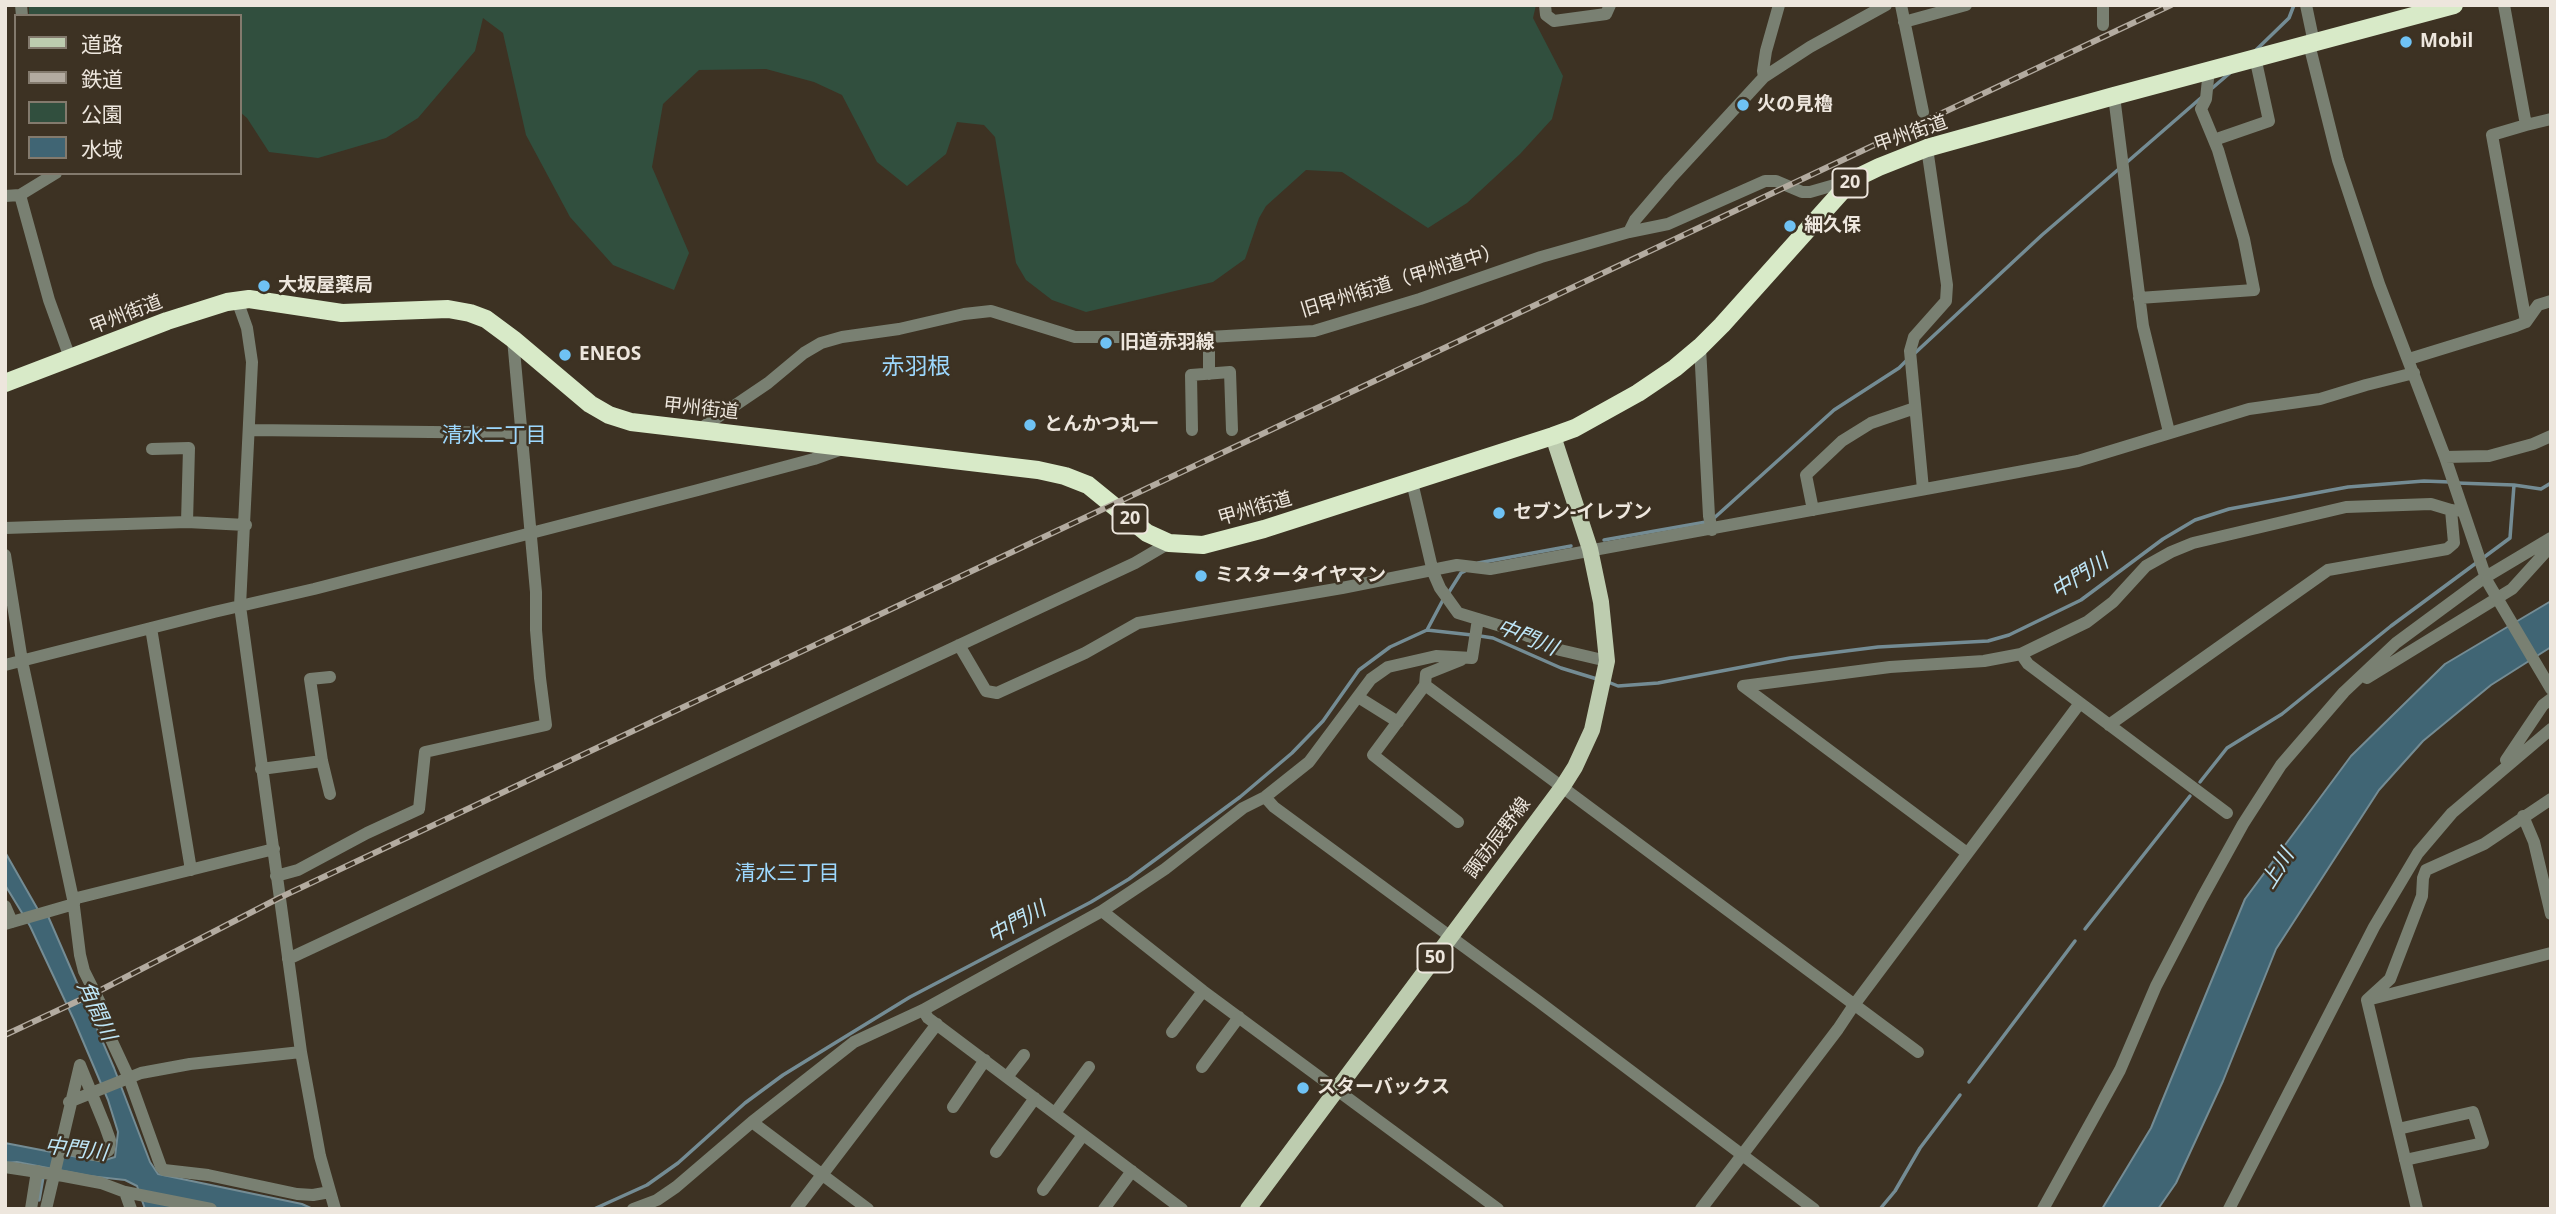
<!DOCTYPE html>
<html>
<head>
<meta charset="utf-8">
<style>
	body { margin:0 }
	#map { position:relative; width:2556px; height:1214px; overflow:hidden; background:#3d3223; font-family:"Noto Sans","Noto Sans JP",sans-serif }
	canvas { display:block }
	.frame { position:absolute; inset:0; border:7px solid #ede6dd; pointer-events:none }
	.legend { position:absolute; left:14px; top:14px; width:228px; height:161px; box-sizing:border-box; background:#3d3223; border:2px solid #837a6d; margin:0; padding:9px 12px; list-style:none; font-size:21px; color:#ede6dd }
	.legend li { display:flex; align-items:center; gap:14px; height:35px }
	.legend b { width:35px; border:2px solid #837a6d }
</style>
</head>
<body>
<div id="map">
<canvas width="2556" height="1214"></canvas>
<div class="frame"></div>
<ul class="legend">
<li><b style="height:9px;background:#bdccaf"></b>道路</li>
<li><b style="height:9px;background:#b3aba0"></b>鉄道</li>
<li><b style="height:19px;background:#314f3e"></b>公園</li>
<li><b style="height:19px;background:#406574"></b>水域</li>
</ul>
</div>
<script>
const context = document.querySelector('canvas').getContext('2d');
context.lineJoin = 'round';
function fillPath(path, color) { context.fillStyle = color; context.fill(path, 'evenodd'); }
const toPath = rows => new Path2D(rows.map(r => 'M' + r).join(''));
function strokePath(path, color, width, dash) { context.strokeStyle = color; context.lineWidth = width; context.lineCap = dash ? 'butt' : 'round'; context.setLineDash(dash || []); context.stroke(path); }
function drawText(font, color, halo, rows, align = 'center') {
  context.font = font + ' "Noto Sans","Noto Sans JP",sans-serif'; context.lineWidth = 5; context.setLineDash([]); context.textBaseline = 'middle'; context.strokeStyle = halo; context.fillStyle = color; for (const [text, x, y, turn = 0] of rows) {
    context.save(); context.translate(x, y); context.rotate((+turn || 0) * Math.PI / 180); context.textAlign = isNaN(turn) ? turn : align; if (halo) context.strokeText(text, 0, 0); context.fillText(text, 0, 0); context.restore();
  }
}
fillPath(toPath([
	[29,5,1536,5,1533,18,1563,76,1552,119,1520,154,1467,203,1428,228,1342,172,1306,170,1266,206,1259,218,1245,259,1213,282,1086,312,1052,300,1026,280,1016,263,995,137,984,125,957,122,946,154,907,186,877,162,842,95,814,82,766,69,699,70,663,104,652,167,689,253,674,290,613,265,570,217,526,135,503,33,483,18,475,51,418,118,386,138,318,158,269,152,247,118,240,112,240,16,29,16]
]), '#314f3e');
const water = toPath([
	[2551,601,2551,647,2491,685,2423,741,2379,790,2276,949,2223,1081,2176,1183,2158,1209,2102,1209,2151,1128,2245,899,2351,756,2445,664,2551,601],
	[5,852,41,915,48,916,114,1068,150,1162,158,1174,302,1204,313,1209,145,1209,137,1186,125,1180,89,1176,17,1162,5,1163,5,1143,93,1160,105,1160,115,1157,118,1132,108,1100,74,1020,30,926,5,885,5,852]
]);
fillPath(water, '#406574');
strokePath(water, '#748c94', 2);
strokePath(toPath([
	[2255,51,2289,18,2294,5],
	[2210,90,2231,72],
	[2126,163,2202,97],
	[1915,353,2042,235,2120,168],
	[2457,483,2514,485,2541,489,2551,483],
	[1713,519,1834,410,1899,368,1907,360],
	[1604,540,1706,522],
	[1478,563,1571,546],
	[1449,592,1461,573,1465,571],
	[1427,630,1444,598],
	[1480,636,1493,638,1561,668,1597,679],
	[1608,682,1618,686,1658,683,1790,658,1878,647,1988,641,2009,635,2081,600,2163,539,2195,520,2229,509,2348,487,2424,481,2450,482],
	[2200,782,2227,748,2282,714,2391,626,2510,538,2514,485],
	[2085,929,2190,796],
	[1969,1082,2075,941],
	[39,1200,43,1177],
	[594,1209,647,1185,678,1163,745,1103,783,1075,835,1043,910,997,1091,902,1129,879,1240,797,1292,753,1323,721,1359,670,1390,647,1427,630,1472,635],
	[1880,1209,1895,1191,1920,1148,1960,1095]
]), '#748c94', 3.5);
strokePath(toPath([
	[21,5,22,16],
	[1545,5,1546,15,1554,21,1606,14,1610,5],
	[1901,5,1923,112],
	[2103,5,2103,25],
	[2306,5,2314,43],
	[2504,5,2526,125,2492,135,2526,322],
	[1904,22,1966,5],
	[2309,44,2338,160,2379,284,2445,457,2487,581],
	[1764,77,1763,71,1766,51,1779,5],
	[2114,96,2143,326,2169,432],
	[2526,125,2551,119],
	[2214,140,2269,121,2255,57],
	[20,195,56,173],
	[5,196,20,195,49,300,70,358],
	[1629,232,1635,220,1670,179,1764,77,1810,47,1886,5],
	[2139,298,2254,290,2244,239,2218,150,2201,109,2206,99,2209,69],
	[237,300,247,328,252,362,240,606,301,1052,320,1156,335,1209],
	[1700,347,1709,516,1712,530],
	[2409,359,2516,326,2526,322,2538,305,2551,301],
	[1209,374,1209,337],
	[700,429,768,383,804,353,821,343,842,337,899,329,964,314,991,311,1075,337,1209,337,1314,331,1420,299,1541,257,1629,232,1668,224,1765,181,1776,181,1802,192,1810,192,1852,180],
	[250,430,521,433],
	[1192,430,1191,375,1230,372,1232,430],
	[152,449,189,448,187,522],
	[2445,457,2489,456,2533,444,2551,436],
	[1412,482,1433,572,1440,588,1458,613,1514,630,1560,650,1607,661],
	[1923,489,1910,351,1914,337,1946,301,1947,285,1927,148],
	[1813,510,1806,475,1842,441,1871,423,1915,408],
	[5,528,187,522,246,525],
	[5,555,22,661,73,899,80,955,84,971,100,1003,102,1020,129,1078,161,1167,164,1170,208,1175,297,1194,313,1195,330,1192],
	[151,628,191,870],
	[959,645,986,691,997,693,1085,653,1138,623,1342,588,1457,565,1490,569,2078,461,2249,409,2320,399,2366,385,2414,373],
	[2021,654,2028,664,2227,813],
	[5,665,214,612,314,589,698,490,814,459,842,449],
	[330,677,310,679,322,761,330,794],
	[2367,678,2512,589,2551,546],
	[1425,685,1918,1052],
	[1743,686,1890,667,1984,661,2021,654,2087,622,2113,602,2146,566,2171,552,2193,543,2346,507,2431,504,2451,510],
	[1743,686,1967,853],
	[1358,697,1398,722],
	[2109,725,2328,570,2447,549,2454,543,2451,510,2456,511],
	[2506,760,2543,705,2551,699],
	[261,769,322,761],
	[1265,797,1274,807,1538,1001,1814,1209],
	[2523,816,2534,842,2551,914],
	[1458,822,1373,755,1425,685,1426,674,1461,660],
	[276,876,298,870,367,833,419,809,425,752,546,725,540,678,536,630,536,592,513,339],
	[73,899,274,849],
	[5,906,12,922],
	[1102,911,1203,991,1498,1209],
	[5,924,74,904],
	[288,959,1135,563,1169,543],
	[2371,999,2551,953],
	[2367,1000,2390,979,2422,896,2423,878,2426,870,2484,844,2551,799],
	[2367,1000,2417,1209],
	[923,1010,928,1018,1182,1209],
	[1172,1032,1203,991],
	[1202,1067,1239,1017],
	[1007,1077,1024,1055],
	[69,1102,141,1073,190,1064,301,1052],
	[953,1107,985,1060],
	[1055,1113,1089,1067],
	[752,1122,868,1209],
	[2398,1129,2473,1112,2483,1143,2405,1160],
	[59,1147,99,1156,109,1150,110,1140,105,1126,80,1065],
	[996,1152,1035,1098],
	[5,1167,64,1176,101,1183,125,1192,211,1209],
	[1043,1190,1083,1135],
	[125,1192,131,1209],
	[31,1209,37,1171],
	[46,1209,80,1065],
	[633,1209,657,1200,676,1187,752,1122,854,1042,923,1010,1102,911,1165,869,1243,808,1265,797,1309,762,1371,679,1388,667,1436,656,1472,658,1478,619],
	[796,1209,937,1024],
	[1104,1209,1132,1171],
	[1701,1209,1838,1029,1854,1005,2080,703],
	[2043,1209,2120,1070,2156,986,2202,898,2243,824,2281,765,2344,692,2396,643,2484,578,2551,538],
	[2229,1209,2374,927,2418,853,2452,813,2551,729]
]), '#798072', 12);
strokePath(toPath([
	[1248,1209,1563,786,1575,767,1592,730,1607,661,1601,602,1590,549,1553,436]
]), '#bdccaf', 16);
strokePath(toPath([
	[5,383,167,321,227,302,249,299,342,313,448,309,470,313,486,319,513,339,590,404,609,415,631,422,1038,470,1065,476,1088,485,1147,533,1169,543,1203,545,1264,529,1553,436,1575,428,1638,393,1675,368,1700,347,1722,325,1852,180,1879,167,1927,148,2114,96,2454,5]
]), '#d8eac8', 18);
const rail = toPath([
	[5,1035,95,993,279,898,2171,5]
]);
strokePath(rail, '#b3aba0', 6);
strokePath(rail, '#3d3223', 3.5, [10]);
strokePath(toPath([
	[2487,581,2551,689]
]), '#798072', 12);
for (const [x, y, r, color] of [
	[2406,42,7,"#6fc2f4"],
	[1743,105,7,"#6fc2f4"],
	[1790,226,7,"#6fc2f4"],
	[264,286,7,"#6fc2f4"],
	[1106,343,7,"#6fc2f4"],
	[565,355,7,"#6fc2f4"],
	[1030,425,7,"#6fc2f4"],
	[1499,513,7,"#6fc2f4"],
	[1201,576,7,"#6fc2f4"],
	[1303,1088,7,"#6fc2f4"]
]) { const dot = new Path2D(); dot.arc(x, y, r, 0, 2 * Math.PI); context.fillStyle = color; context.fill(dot); strokePath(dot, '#3d3223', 2.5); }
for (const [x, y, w] of [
	[1850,183,35],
	[1130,519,35],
	[1435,958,35]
]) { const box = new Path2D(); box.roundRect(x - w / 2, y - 14.5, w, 29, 5); context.fillStyle = '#3d3223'; context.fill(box); strokePath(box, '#ede6dd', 2); }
drawText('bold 18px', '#ede6dd', null, [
	["20",1850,183],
	["20",1130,519],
	["50",1435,958]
]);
drawText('bold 19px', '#ede6dd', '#3d3223', [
	["Mobil",2420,42],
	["火の見櫓",1757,105],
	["細久保",1804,226],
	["大坂屋薬局",278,286],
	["旧道赤羽線",1120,343],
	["ENEOS",579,355],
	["とんかつ丸一",1044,425],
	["セブン-イレブン",1513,513],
	["ミスタータイヤマン",1215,576],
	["スターバックス",1317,1088]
], 'left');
drawText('19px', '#ede6dd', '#3d3223', [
	["甲州街道",1911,134,-19],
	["旧甲州街道（甲州道中）",1401,281,-17],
	["甲州街道",126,315,-21],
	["甲州街道",701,409,6],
	["甲州街道",1255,509,-16],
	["諏訪辰野線",1498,838,-53]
]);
drawText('21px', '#9dd8fe', '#3d3223', [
	["清水二丁目",494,436],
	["清水三丁目",787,874]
]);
drawText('italic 21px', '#bee6f7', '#3d3223', [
	["中門川",2080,577,-32],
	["中門川",1527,638,22],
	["上川",2278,869,-58],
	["中門川",1017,923,-29],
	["角間川",96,1011,65],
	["中門川",76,1150,7]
]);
drawText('23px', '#9dd8fe', '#3d3223', [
	["赤羽根",916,367]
]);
</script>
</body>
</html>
